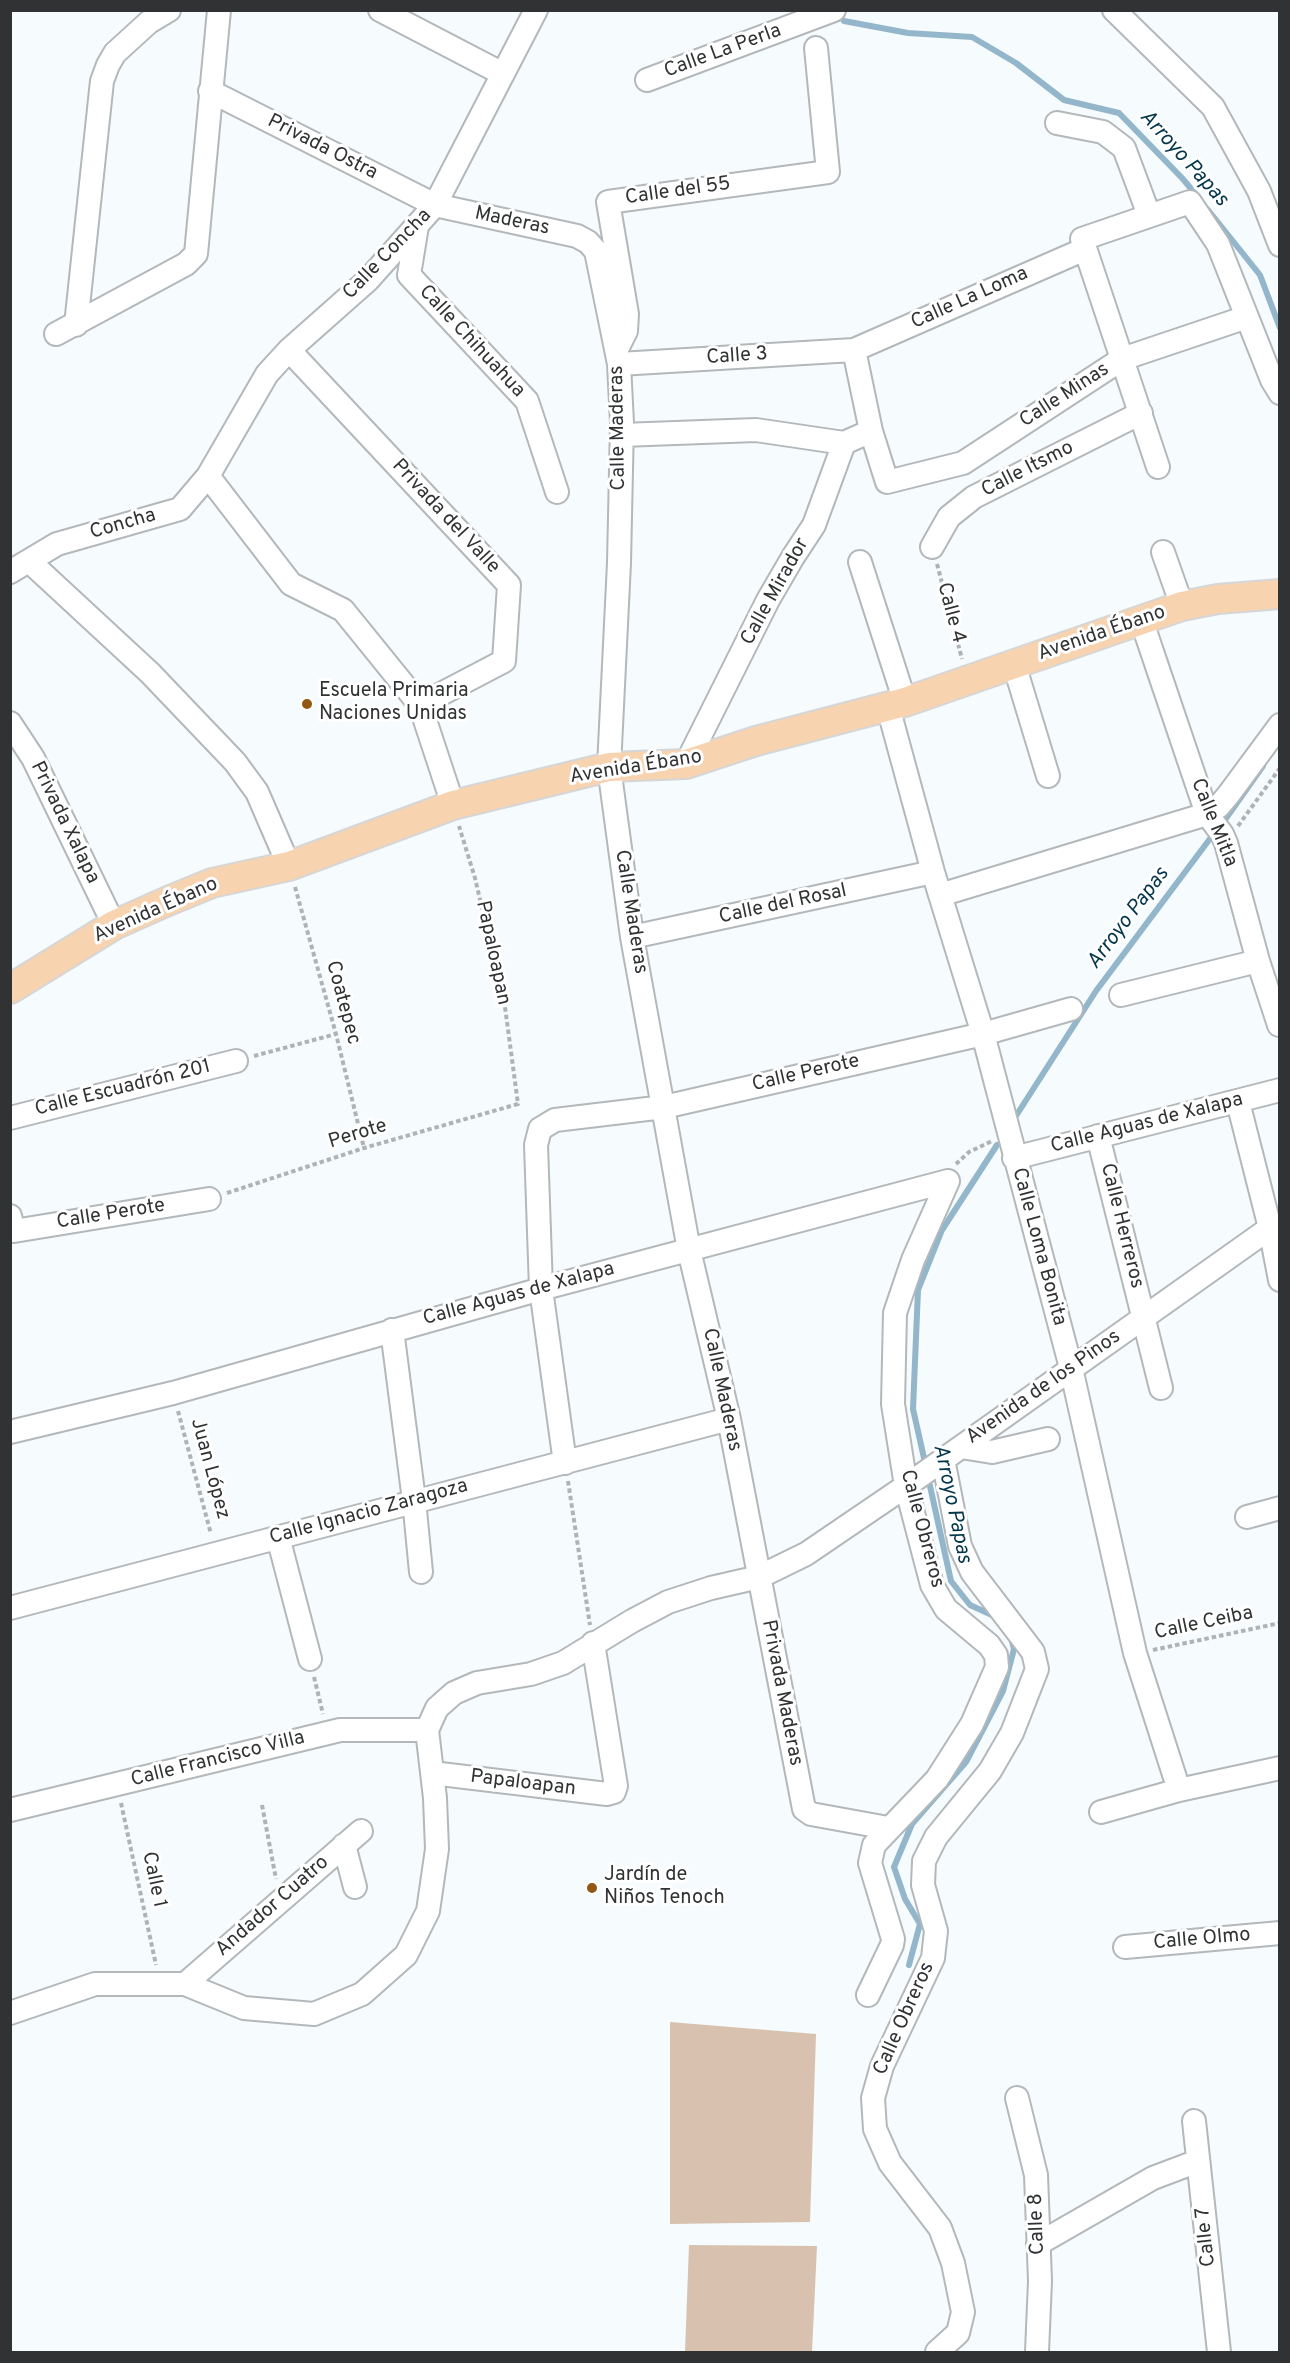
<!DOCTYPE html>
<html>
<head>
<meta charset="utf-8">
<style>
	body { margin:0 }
	#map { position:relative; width:1290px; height:2363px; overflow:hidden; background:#f6fbfe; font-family:Overpass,sans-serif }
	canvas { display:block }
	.frame { position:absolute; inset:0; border:12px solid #303233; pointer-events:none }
</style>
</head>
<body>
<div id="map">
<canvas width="1290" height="2363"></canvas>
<div class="frame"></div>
</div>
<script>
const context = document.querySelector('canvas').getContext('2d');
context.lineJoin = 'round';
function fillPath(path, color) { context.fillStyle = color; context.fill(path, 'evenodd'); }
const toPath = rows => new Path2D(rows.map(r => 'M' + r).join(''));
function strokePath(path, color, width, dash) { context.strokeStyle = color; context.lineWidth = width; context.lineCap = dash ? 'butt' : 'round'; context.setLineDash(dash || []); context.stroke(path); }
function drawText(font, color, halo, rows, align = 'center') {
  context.font = font + ' Overpass,sans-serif'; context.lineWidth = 6; context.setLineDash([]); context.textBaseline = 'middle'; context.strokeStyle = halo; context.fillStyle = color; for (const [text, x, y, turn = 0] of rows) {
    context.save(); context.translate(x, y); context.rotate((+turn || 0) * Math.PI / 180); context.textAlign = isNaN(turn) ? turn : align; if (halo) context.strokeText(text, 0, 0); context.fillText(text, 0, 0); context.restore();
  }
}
fillPath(toPath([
	[670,2022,816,2034,810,2222,670,2224],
	[689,2245,817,2246,812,2352,685,2352]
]), '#d8c2af');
strokePath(toPath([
	[844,21,908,33,972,37,1016,63,1064,100,1119,113,1182,178,1198,197],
	[1208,210,1260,275,1280,328],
	[1222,824,1263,766],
	[1014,1119,1096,991,1215,832],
	[926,1467,913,1409,918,1290,942,1230,997,1145],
	[928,1477,951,1581,970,1605,994,1616],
	[909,1965,920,1924,905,1899,894,1867,912,1824,966,1762,1003,1691,1014,1649,1011,1638]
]), '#93b6ca', 6);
const minor = toPath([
	[380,10,503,74],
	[1114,10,1213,107,1259,191,1280,245],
	[647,80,834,10],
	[210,91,435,205,577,236,588,242,596,251,619,364,622,423,619,563,609,767,632,937,689,1250,729,1419,804,1809,811,1814,888,1828],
	[1057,123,1103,132,1124,148,1149,215],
	[417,226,409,275,527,401,557,492],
	[76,325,102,81,108,65,115,53,149,22,169,10],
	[56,334,186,264,196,254,219,10],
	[617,349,626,331,627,314,608,202,828,172,816,48],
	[289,350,509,585,504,661,420,705],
	[854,350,871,431,887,482,963,463,1122,359,1247,317],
	[619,364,854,350,1085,249],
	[622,435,756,430,844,443],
	[1158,467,1082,239,1190,202,1218,244,1272,380,1280,393],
	[208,476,291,584,343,610,420,705,453,805],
	[932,547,949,517,974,497,1141,413],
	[1163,552,1182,606],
	[29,561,150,673,235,762,257,792,289,866],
	[860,562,905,702],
	[10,572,57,544,180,509,208,476,267,374,289,350,368,280,435,205,536,10],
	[1141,619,1207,814,1222,834,1226,843,1258,961,1279,1025],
	[1014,664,1048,776],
	[888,707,933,872,983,1034,1071,1368,1135,1653,1179,1790],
	[10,723,33,758,114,925],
	[686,764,768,600,793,557,814,525,844,443,871,431],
	[940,895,1207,814,1219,806,1229,794,1280,725],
	[632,937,933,872],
	[1121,995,1258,961],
	[1238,1102,1270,1228,1280,1280],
	[10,1118,236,1061],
	[1098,1136,1161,1388],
	[1014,1158,1280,1090],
	[10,1216,14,1231,209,1199],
	[392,1330,414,1500,421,1572],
	[10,1432,173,1393,541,1289,948,1181],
	[961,1447,992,1452,1048,1439],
	[565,1463,541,1289,536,1145,540,1129,555,1120,664,1107,983,1034,1071,1009],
	[1247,1517,1280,1508],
	[278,1537,310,1659],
	[10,1608,729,1419],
	[427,1730,437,1708,454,1693,477,1683,531,1674,563,1663,632,1621,668,1602,711,1588,759,1577,806,1554,906,1486,1270,1228,1280,1225],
	[432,1773,607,1794,614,1792,616,1786,593,1643],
	[10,1810,340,1730,427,1730],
	[1101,1812,1179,1790,1280,1768],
	[344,1845,355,1887],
	[1125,1947,1280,1933],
	[185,1984,361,1831],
	[868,1995,892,1945,893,1939,870,1863,874,1845,937,1779,972,1724,997,1667,996,1655,989,1645,946,1609,932,1585,906,1486,893,1404,895,1313,913,1260,948,1181],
	[10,2013,95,1984,185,1984,244,2008,314,2014,362,1994,406,1955,428,1911,437,1849,435,1798,427,1730],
	[1017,2098,1036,2175,1040,2281,1037,2352],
	[1194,2121,1219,2352],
	[1038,2244,1153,2178,1198,2161],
	[937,2352,958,2333,963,2312,953,2263,940,2228,890,2163,875,2129,873,2098,882,2066,933,1958,936,1931,923,1885,924,1861,936,1837,990,1771,1012,1733,1037,1669,1033,1652,972,1572,960,1546,943,1459]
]);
const major = toPath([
	[10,989,114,925,168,901,212,883,289,866,453,805,609,767,686,764,756,741,905,702,1182,606,1218,599,1280,594]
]);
strokePath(minor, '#b3b8bb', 26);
strokePath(major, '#d6d6d6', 32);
strokePath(toPath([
	[937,564,962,659],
	[1238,826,1280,768],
	[295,887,336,1034,364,1148],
	[254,1056,336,1034],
	[956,1164,969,1152,992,1141],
	[227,1193,364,1148,518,1104,505,1007,475,878,459,826],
	[178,1411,211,1534],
	[568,1481,590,1625],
	[1153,1650,1280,1623],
	[314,1677,323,1714],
	[121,1803,156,1965],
	[262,1805,276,1879]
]), '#afb3b6', 4, [4.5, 3]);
strokePath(minor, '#fff', 22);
strokePath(major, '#f7d3b0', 28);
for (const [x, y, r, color] of [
	[307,704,6,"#915713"],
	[592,1888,6,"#915713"]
]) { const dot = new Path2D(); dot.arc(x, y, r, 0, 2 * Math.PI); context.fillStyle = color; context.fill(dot); strokePath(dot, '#fff', 2); }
drawText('20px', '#303233', '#fff', [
	["Calle La Perla",723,52,-20],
	["Privada Ostra",322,148,27],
	["Calle del 55",678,192,-8],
	["Maderas",512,222,12],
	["Calle Concha",388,255,-46],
	["Calle La Loma",970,299,-24],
	["Calle Chihuahua",471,342,47],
	["Calle 3",737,357,-4],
	["Calle Minas",1065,396,-33],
	["Calle Maderas",619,428,-91],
	["Calle Itsmo",1028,470,-27],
	["Privada del Valle",445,517,47],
	["Concha",123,525,-16],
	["Calle Mirador",776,592,-61],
	["Calle 4",950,613,75],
	["Avenida Ébano",1102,634,-19],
	["Avenida Ébano",636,768,-9],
	["Privada Xalapa",64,823,64],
	["Calle Mitla",1213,823,68],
	["Calle del Rosal",783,905,-12],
	["Avenida Ébano",156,911,-24],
	["Calle Maderas",630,912,81],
	["Papaloapan",492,953,78],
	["Coatepec",342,1003,75],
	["Calle Perote",806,1074,-13],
	["Calle Escuadrón 201",123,1089,-14],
	["Calle Aguas de Xalapa",1147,1124,-14],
	["Perote",358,1135,-17],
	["Calle Perote",111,1215,-9],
	["Calle Herreros",1121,1226,76],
	["Calle Loma Bonita",1038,1247,75],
	["Calle Aguas de Xalapa",519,1295,-15],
	["Avenida de los Pinos",1044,1388,-35],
	["Calle Maderas",721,1390,78],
	["Juan López",209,1469,75],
	["Calle Ignacio Zaragoza",369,1513,-15],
	["Calle Obreros",921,1529,75],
	["Calle Ceiba",1204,1624,-12],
	["Privada Maderas",781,1693,79],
	["Calle Francisco Villa",218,1760,-14],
	["Papaloapan",523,1784,7],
	["Calle 1",153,1880,78],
	["Andador Cuatro",273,1907,-41],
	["Calle Olmo",1202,1940,-5],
	["Calle Obreros",905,2019,-66],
	["Calle 8",1038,2224,-92],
	["Calle 7",1207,2237,-96]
]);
drawText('20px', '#303233', '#fff', [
	["Escuela Primaria",319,692],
	["Naciones Unidas",319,715],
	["Jardín de",604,1876],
	["Niños Tenoch",604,1899]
], 'left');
drawText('italic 21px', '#03354b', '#fff', [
	["Arroyo Papas",1183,159,48],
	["Arroyo Papas",1129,919,-53],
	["Arroyo Papas",951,1504,78]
]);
</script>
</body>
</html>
